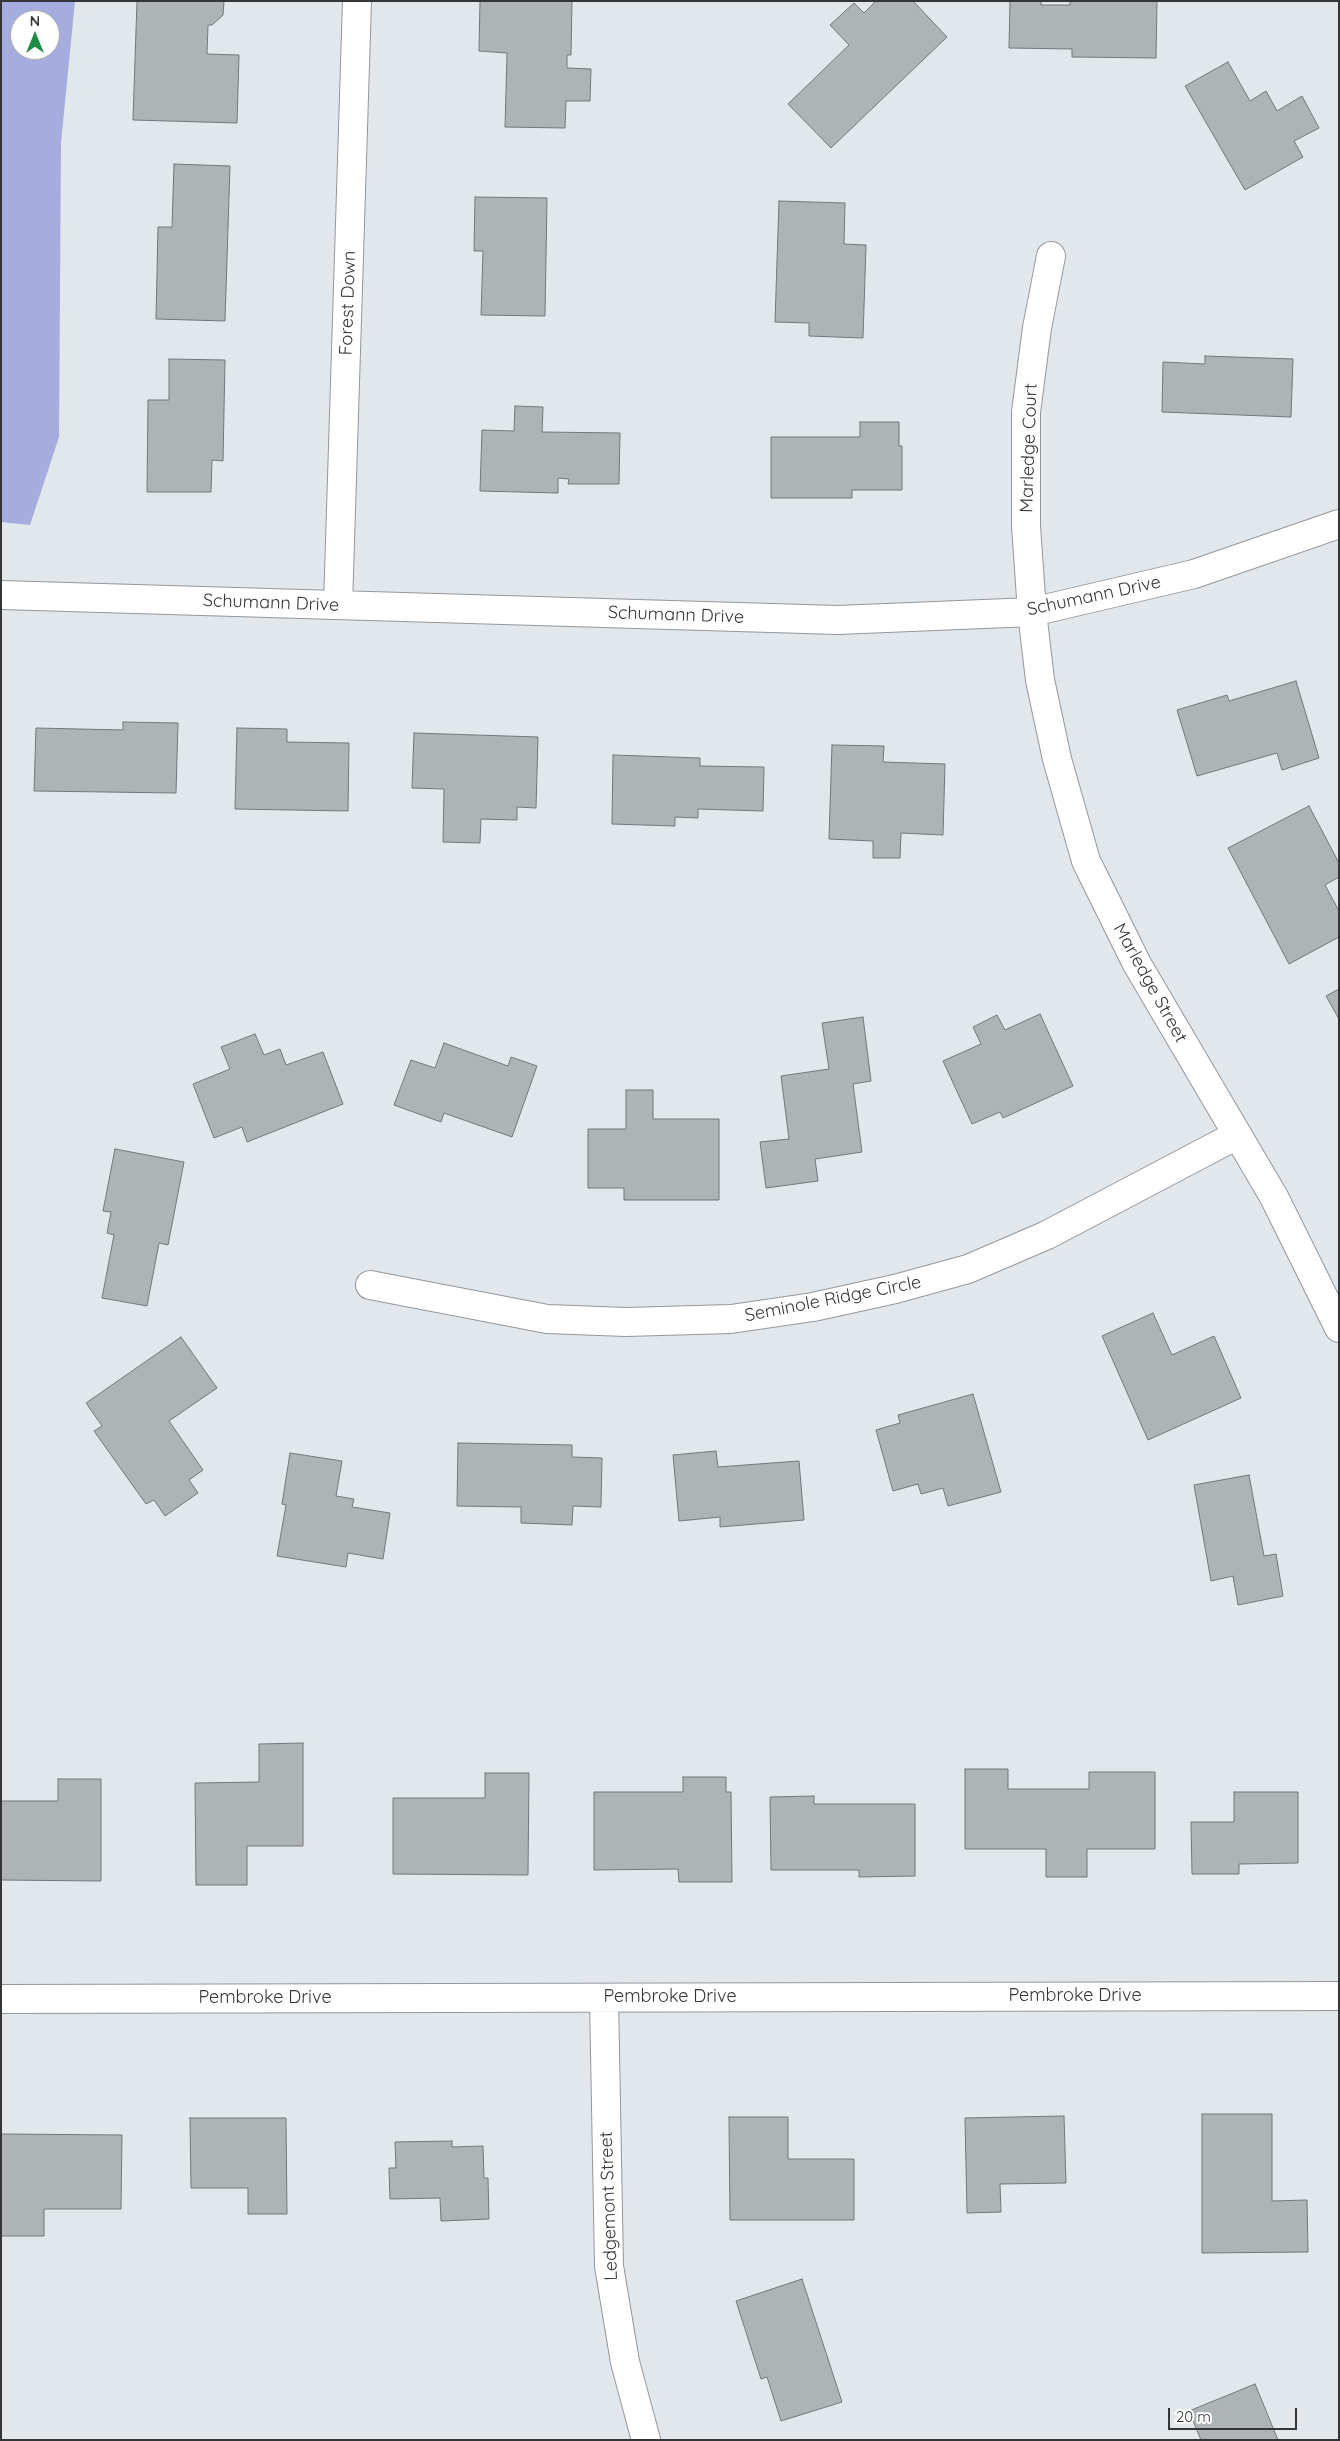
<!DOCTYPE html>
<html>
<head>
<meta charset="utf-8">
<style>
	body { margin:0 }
	#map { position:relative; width:1340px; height:2441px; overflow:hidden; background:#e2e7eb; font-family:Quicksand,sans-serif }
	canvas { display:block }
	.frame { position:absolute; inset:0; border:2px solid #333536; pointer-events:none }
	.north { position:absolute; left:10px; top:10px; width:50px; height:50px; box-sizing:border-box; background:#fff; border:1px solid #adaeaf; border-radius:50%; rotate:0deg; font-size:14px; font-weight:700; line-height:20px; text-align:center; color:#333536 }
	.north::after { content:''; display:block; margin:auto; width:18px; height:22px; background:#1d8d46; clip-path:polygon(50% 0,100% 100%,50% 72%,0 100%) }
	.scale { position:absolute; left:1168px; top:2408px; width:129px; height:22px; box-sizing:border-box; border:2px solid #333536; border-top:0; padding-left:6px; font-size:15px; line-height:18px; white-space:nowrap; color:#333536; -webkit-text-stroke:4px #fff; paint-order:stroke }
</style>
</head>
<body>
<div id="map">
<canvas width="1340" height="2441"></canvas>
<div class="frame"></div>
<div class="north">N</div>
<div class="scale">20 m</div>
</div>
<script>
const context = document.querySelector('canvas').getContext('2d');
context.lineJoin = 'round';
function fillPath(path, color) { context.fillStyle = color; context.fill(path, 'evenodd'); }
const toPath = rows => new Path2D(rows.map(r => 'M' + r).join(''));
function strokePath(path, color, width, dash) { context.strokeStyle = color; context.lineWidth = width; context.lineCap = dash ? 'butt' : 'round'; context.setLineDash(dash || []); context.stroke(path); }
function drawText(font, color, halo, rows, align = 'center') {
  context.font = font + ' Quicksand,sans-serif'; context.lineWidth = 4; context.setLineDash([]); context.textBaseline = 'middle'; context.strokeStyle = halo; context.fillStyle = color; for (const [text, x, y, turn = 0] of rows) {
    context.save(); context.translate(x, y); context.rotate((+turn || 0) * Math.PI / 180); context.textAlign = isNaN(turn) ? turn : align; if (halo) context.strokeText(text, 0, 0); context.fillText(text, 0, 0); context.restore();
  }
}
fillPath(toPath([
	[1,1,75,1,61,143,59,437,30,525,1,522],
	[20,20,50,20,50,50,20,50]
]), '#a5acde');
const building = toPath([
	[137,1,224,1,223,15,212,25,208,25,207,54,239,55,237,123,133,120,137,1],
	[480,1,572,1,571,55,567,55,567,68,591,69,590,101,566,101,565,128,505,127,507,53,479,51,480,1],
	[876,1,913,1,947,37,831,148,788,104,849,45,830,25,854,3,864,13,876,1],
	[1010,1,1041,1,1041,5,1070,5,1070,1,1157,1,1156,58,1072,57,1072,49,1009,48,1010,1],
	[1228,62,1250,101,1266,91,1277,111,1302,96,1319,128,1294,141,1303,157,1245,190,1185,86,1228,62],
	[174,164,230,166,225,321,156,319,158,227,172,227,174,164],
	[475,197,547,198,545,316,481,315,483,251,474,251,475,197],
	[779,201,845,203,844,244,866,245,863,338,809,336,809,323,775,322,779,201],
	[1205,356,1293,359,1291,417,1162,412,1163,362,1205,364,1205,356],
	[169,359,225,360,223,461,212,460,211,492,147,492,148,400,169,400,169,359],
	[515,406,543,407,542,432,620,433,619,484,568,484,569,479,558,478,558,493,480,491,482,430,514,431,515,406],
	[860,422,899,422,899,446,902,446,902,490,852,490,852,498,771,498,771,437,860,437,860,422],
	[1296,681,1319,758,1282,770,1277,753,1197,776,1177,710,1227,695,1229,701,1296,681],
	[123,722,178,723,176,793,34,791,36,728,123,730,123,722],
	[237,728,287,729,287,742,349,743,348,811,235,809,237,728],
	[414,733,538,737,536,808,517,807,517,820,481,819,480,843,443,842,444,789,412,788,414,733],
	[832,745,884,746,883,762,945,764,943,835,901,833,900,858,873,858,873,841,829,839,832,745],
	[613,755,700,758,700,766,764,767,763,811,698,809,698,818,675,817,675,826,612,824,613,755],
	[1309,806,1339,863,1339,877,1325,885,1339,911,1339,937,1289,964,1228,848,1309,806],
	[1339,989,1339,1019,1326,996,1339,989],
	[1040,1014,1073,1086,1003,1118,1000,1112,972,1124,943,1061,981,1044,973,1027,997,1015,1005,1030,1040,1014],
	[863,1017,871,1081,853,1084,862,1152,815,1159,818,1181,766,1188,760,1142,789,1139,781,1076,829,1069,822,1023,863,1017],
	[255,1034,264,1055,280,1049,286,1065,323,1052,343,1104,247,1142,242,1127,214,1138,193,1084,230,1069,221,1047,255,1034],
	[444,1043,508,1066,511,1057,537,1066,512,1137,444,1113,441,1122,394,1105,411,1060,435,1068,444,1043],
	[626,1090,653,1090,653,1119,719,1119,719,1200,624,1200,624,1188,588,1188,588,1129,626,1129,626,1090],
	[115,1149,184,1162,168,1245,159,1243,147,1306,102,1298,114,1235,107,1233,111,1212,103,1211,115,1149],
	[1153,1313,1172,1355,1214,1336,1241,1398,1148,1440,1102,1336,1153,1313],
	[181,1337,217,1388,169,1421,203,1470,189,1480,198,1493,165,1516,154,1500,146,1504,94,1431,102,1426,86,1403,181,1337],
	[973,1394,1001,1492,948,1506,943,1488,921,1494,918,1484,893,1491,876,1430,900,1423,898,1415,973,1394],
	[458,1443,572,1445,572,1457,602,1458,601,1507,573,1506,572,1525,521,1523,521,1507,457,1506,458,1443],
	[716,1451,718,1467,799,1461,804,1520,720,1527,720,1517,679,1521,673,1455,716,1451],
	[290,1453,342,1461,336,1496,354,1499,352,1507,390,1513,383,1559,348,1553,346,1567,277,1556,286,1505,282,1504,290,1453],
	[1249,1475,1264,1556,1276,1554,1283,1596,1238,1605,1233,1576,1211,1581,1194,1485,1249,1475],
	[303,1743,303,1846,247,1846,247,1885,196,1885,195,1783,259,1782,259,1744,303,1743],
	[965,1769,1008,1769,1008,1789,1089,1789,1089,1772,1155,1772,1155,1849,1087,1849,1087,1877,1046,1877,1046,1849,965,1849,965,1769],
	[485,1773,529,1773,528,1875,393,1874,393,1798,485,1798,485,1773],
	[683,1777,726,1777,726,1792,731,1792,732,1882,679,1882,678,1869,594,1870,594,1792,683,1792,683,1777],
	[58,1779,101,1779,101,1881,1,1880,1,1801,58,1801,58,1779],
	[1234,1792,1298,1792,1298,1863,1239,1864,1239,1874,1192,1874,1191,1822,1234,1822,1234,1792],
	[814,1796,814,1804,915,1804,915,1876,859,1877,859,1870,771,1870,770,1797,814,1796],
	[1202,2114,1272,2114,1272,2201,1307,2200,1308,2252,1202,2253,1202,2114],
	[1064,2116,1066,2183,1000,2184,1001,2212,967,2213,965,2118,1064,2116],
	[729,2117,788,2117,788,2159,854,2159,854,2220,730,2220,729,2117],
	[190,2118,286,2118,287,2214,248,2214,248,2188,191,2188,190,2118],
	[1,2134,122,2135,121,2209,44,2209,44,2236,1,2236,1,2134],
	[452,2141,452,2147,483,2146,484,2178,488,2178,489,2219,441,2221,440,2198,390,2199,389,2168,396,2168,395,2142,452,2141],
	[802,2279,842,2402,781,2421,767,2377,761,2379,736,2301,802,2279],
	[1255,2384,1278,2440,1201,2440,1189,2411,1255,2384]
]);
fillPath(building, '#aeb4b6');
strokePath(building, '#727779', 1);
const street = toPath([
	[1051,256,1037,328,1026,412,1026,526,1032,612,1040,680,1057,759,1086,861,1137,964,1274,1197,1339,1328],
	[1,595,838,620,1032,612,1194,574,1339,524],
	[338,605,357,1],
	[370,1285,547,1319,626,1322,731,1319,813,1307,895,1289,968,1269,1047,1235,1237,1135],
	[604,1998,609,2266,625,2362,646,2440],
	[1,1999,1339,1996]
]);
strokePath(street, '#93979b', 30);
strokePath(street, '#fff', 28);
drawText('18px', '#333536', '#fff', [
	["Forest Down",348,303,-88],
	["Marledge Court",1029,448,-88],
	["Schumann Drive",1094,596,-12],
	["Schumann Drive",271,603,2],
	["Schumann Drive",676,615,2],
	["Marledge Street",1150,983,61],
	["Seminole Ridge Circle",833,1299,-11],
	["Pembroke Drive",1075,1996],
	["Pembroke Drive",670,1997],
	["Pembroke Drive",265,1998],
	["Ledgemont Street",609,2206,-92]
]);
</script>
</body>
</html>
